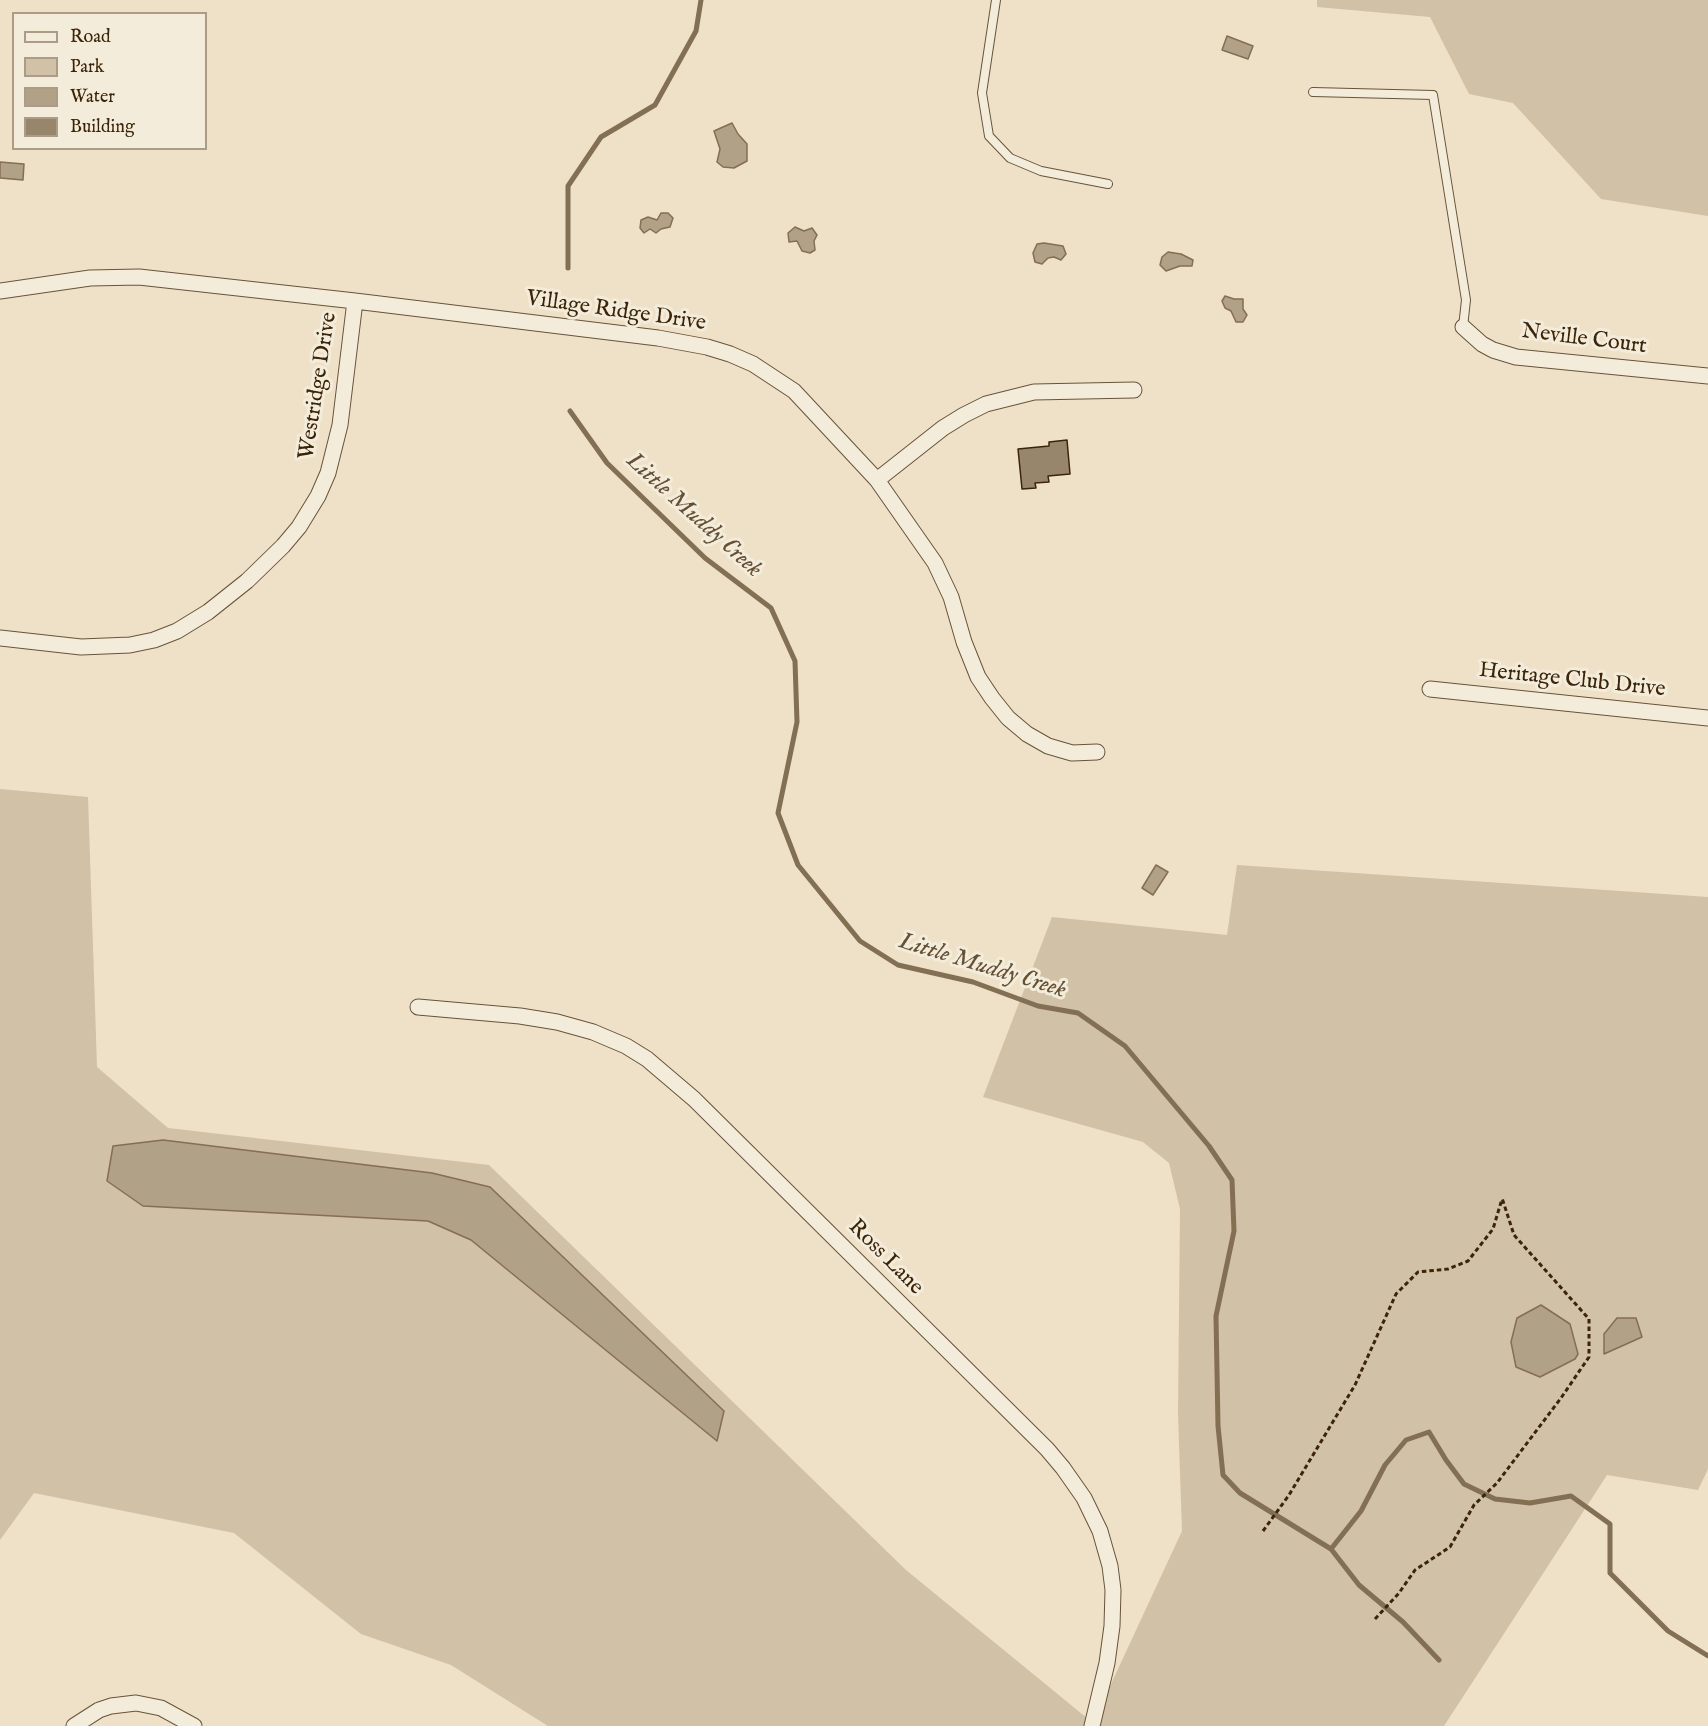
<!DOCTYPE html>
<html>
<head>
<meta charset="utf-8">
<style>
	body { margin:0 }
	#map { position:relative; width:1708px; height:1726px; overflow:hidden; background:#eee1c8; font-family:"IM FELL English",serif }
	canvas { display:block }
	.legend { position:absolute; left:12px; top:12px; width:195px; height:138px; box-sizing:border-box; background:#f4ecdb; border:2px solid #aa9c87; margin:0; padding:8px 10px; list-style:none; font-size:18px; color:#3b2408 }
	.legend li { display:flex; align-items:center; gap:12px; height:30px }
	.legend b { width:30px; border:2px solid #aa9c87 }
</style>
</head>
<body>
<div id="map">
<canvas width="1708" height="1726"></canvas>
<ul class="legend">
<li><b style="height:8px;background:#f4ecdb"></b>Road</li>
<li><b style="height:16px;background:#d0c1a7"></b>Park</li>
<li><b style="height:16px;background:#b1a187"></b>Water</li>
<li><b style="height:16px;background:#98866c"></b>Building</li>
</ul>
</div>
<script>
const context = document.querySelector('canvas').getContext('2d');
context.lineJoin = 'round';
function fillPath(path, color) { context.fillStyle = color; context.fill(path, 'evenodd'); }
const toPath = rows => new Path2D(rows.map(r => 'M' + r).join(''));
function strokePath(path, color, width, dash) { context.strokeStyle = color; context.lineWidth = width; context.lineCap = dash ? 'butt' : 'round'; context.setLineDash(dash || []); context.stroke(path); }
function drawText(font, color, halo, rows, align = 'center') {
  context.font = font + ' "IM FELL English",serif'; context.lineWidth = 6; context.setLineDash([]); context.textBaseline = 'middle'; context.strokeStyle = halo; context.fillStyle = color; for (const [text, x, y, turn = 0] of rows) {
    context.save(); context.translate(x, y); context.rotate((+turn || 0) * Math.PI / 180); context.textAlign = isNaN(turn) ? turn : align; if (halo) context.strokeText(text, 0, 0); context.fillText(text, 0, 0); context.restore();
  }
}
fillPath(toPath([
	[1317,0,1708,0,1708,216,1601,199,1513,103,1469,94,1430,17,1317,7],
	[0,789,88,797,97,1067,168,1128,489,1165,906,1570,1093,1723,1182,1531,1178,1414,1180,1209,1169,1163,1143,1142,983,1097,1052,917,1227,935,1237,865,1708,897,1708,1469,1698,1490,1607,1475,1444,1726,548,1726,451,1665,361,1634,234,1533,34,1493,0,1540]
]), '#d0c1a7');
const water = toPath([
	[1227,36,1253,46,1248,59,1222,50,1227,36],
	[732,123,738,134,747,144,747,161,734,168,723,167,717,162,720,149,714,131,732,123],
	[0,162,24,164,23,180,0,178,0,162],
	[661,213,668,213,673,218,670,227,661,229,656,233,650,229,644,233,640,228,641,220,648,217,657,220,661,213],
	[795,227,804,231,812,228,817,235,814,241,815,250,810,253,802,251,797,241,789,242,788,233,795,227],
	[1044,243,1063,246,1066,254,1061,260,1054,257,1048,258,1042,264,1035,262,1033,253,1037,244,1044,243],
	[1168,252,1181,254,1193,260,1192,266,1180,266,1166,271,1160,265,1162,257,1168,252],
	[1225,296,1234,299,1243,299,1243,309,1247,315,1243,322,1236,322,1231,311,1225,308,1222,301,1225,296],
	[1156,865,1168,872,1153,895,1142,888,1156,865],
	[163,1140,432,1173,490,1187,724,1411,717,1441,471,1240,428,1221,143,1206,107,1181,113,1146,163,1140],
	[1541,1305,1570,1324,1578,1354,1575,1359,1540,1377,1516,1367,1511,1342,1517,1318,1541,1305],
	[1617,1318,1636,1318,1642,1337,1604,1354,1604,1334,1617,1318]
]);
fillPath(water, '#b1a187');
strokePath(water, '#826f54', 1.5);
strokePath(toPath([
	[568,268,568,186,601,137,655,105,696,31,701,0],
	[570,411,607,463,705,558,771,608,795,661,797,722,778,813,798,865,860,941,898,965,973,982,1038,1006,1078,1013,1125,1046,1209,1146,1232,1180,1234,1231,1216,1316,1218,1426,1223,1475,1240,1493,1331,1549,1359,1585,1403,1622,1439,1660],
	[1331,1549,1361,1511,1385,1465,1406,1440,1429,1432,1446,1460,1464,1484,1495,1499,1530,1503,1571,1496,1610,1524,1610,1573,1668,1631,1708,1656]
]), '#826f54', 5);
const building = toPath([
	[1067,440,1070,474,1048,476,1049,482,1035,483,1036,488,1022,489,1018,449,1049,446,1049,442,1067,440]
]);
fillPath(building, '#98866c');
strokePath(building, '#3b2408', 1.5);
const lane = toPath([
	[996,0,982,93,989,136,1010,158,1041,171,1108,184],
	[1313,92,1433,95,1466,300,1463,327]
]);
const street = toPath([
	[0,291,90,278,139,277,355,301,658,338,707,347,730,354,753,364,794,391,877,480,935,563,951,597,964,642,978,677,992,698,1008,718,1027,734,1048,746,1072,753,1097,752],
	[1463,327,1482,344,1493,350,1516,357,1708,376],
	[877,480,943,428,964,415,986,404,1034,392,1134,390],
	[0,638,81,647,130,645,154,640,177,631,208,612,247,581,283,546,299,527,318,496,328,473,340,425,355,301],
	[1430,689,1708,718],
	[418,1007,520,1016,557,1022,593,1032,626,1046,647,1059,694,1099,1047,1449,1063,1468,1084,1498,1100,1531,1110,1566,1113,1590,1112,1626,1107,1663,1092,1726],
	[74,1726,99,1710,111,1706,136,1703,161,1708,194,1726]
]);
strokePath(lane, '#685338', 10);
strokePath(street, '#685338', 17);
strokePath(toPath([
	[1263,1531,1289,1495,1355,1385,1396,1294,1418,1272,1448,1269,1468,1261,1493,1229,1502,1199],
	[1375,1619,1399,1593,1415,1570,1450,1547,1474,1505,1497,1483,1561,1398,1589,1357,1589,1319,1514,1235,1502,1198]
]), '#3b2408', 3, [4.5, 3]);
strokePath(lane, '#f4ecdb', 8);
strokePath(street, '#f4ecdb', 15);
drawText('22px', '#3b2408', '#f4ecdb', [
	["Village Ridge Drive",616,312,8],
	["Neville Court",1584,340,7],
	["Westridge Drive",319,386,-81],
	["Heritage Club Drive",1572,681,6],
	["Ross Lane",885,1258,45]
]);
drawText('italic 24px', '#645034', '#f4ecdb', [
	["Little Muddy Creek",693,516,42],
	["Little Muddy Creek",982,967,17]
]);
</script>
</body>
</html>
